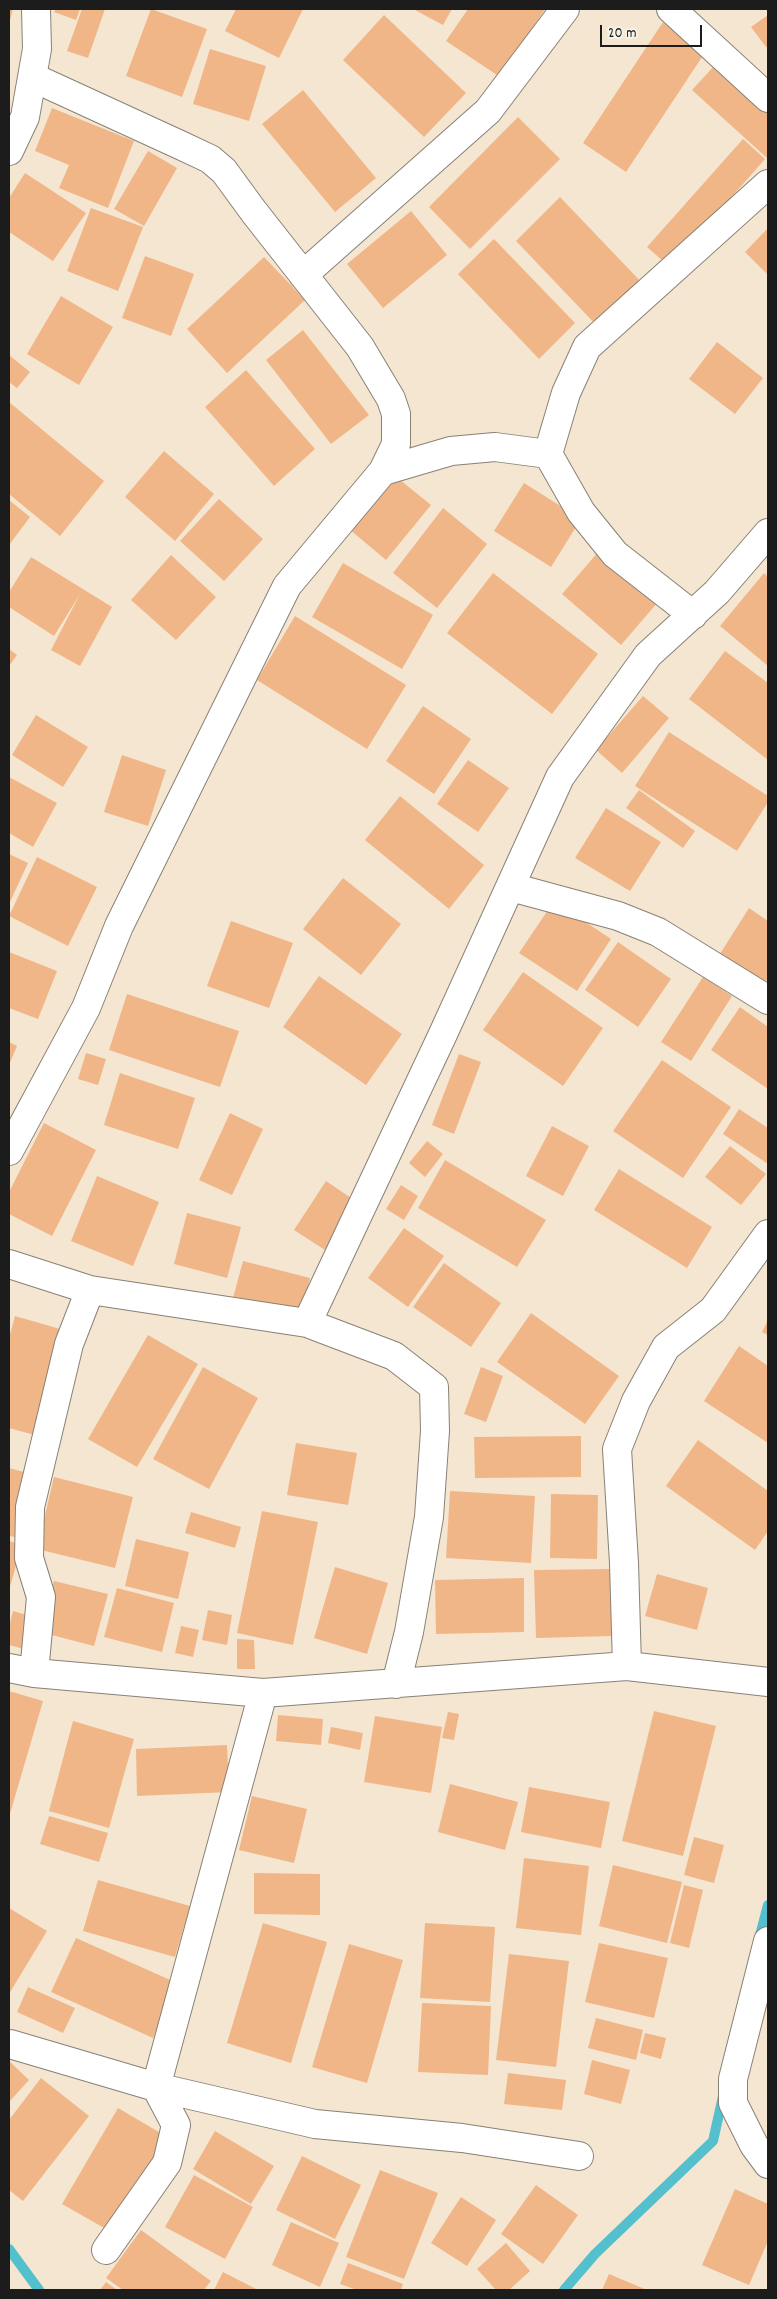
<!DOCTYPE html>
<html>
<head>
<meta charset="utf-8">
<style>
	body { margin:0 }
	#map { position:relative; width:777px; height:2299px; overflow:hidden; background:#f5e6d1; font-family:Dekko,sans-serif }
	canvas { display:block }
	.frame { position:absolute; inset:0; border:10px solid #1c1c1c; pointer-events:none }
	.scale { position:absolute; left:600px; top:25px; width:102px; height:22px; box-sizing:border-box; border:2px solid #1c1c1c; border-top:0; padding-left:6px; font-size:15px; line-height:18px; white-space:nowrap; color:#1c1c1c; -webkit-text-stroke:4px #f7f3e8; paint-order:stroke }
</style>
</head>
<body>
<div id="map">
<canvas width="777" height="2299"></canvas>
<div class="frame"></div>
<div class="scale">20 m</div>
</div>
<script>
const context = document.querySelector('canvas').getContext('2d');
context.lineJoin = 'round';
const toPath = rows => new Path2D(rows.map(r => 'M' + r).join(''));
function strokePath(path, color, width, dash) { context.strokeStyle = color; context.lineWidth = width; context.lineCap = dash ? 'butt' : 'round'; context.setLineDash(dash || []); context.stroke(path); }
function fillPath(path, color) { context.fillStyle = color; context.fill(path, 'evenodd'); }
strokePath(toPath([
	[758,1943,768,1905],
	[9,2249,39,2290],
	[564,2290,595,2254,713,2141,723,2096]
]), '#54c0cd', 10);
fillPath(toPath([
	[9,9,13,9,9,24],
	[56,9,80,9,76,20,54,12],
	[82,9,105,9,88,58,67,51],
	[151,9,207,29,182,97,126,76],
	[236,9,303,9,279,58,225,31],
	[413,9,452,9,443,25],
	[468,9,545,9,500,77,446,41],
	[384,15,466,93,424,137,343,60],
	[768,15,768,46,766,47,751,27],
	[663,22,706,51,626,172,583,143],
	[210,49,266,66,249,121,193,104],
	[716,64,768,111,767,158,692,90],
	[303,90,376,178,335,212,262,124],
	[52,108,134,141,108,208,59,188,69,165,35,151],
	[518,117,560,159,470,249,429,207],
	[743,139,765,159,670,267,647,247],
	[148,151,177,168,144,226,114,209],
	[25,173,86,213,53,261,9,232,9,198],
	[560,197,645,286,600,329,516,241],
	[91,208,143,227,118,291,67,271],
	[411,211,447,255,383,308,347,264],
	[768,228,768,275,745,252],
	[494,239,575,323,539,359,458,274],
	[145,256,194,274,171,336,122,318],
	[264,257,305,300,227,373,187,329],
	[61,296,113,327,79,385,27,354],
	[303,330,369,415,331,444,266,360],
	[717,342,763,378,735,414,689,379],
	[9,355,30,372,17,388,9,382],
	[246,370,315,449,274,486,205,407],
	[9,402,104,481,60,536,9,494],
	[164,451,214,494,175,541,125,497],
	[394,475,431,505,386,560,349,529],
	[524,483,581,519,551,567,494,531],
	[219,499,263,539,224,581,180,541],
	[9,500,30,517,9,545],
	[443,508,487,544,437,608,393,573],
	[599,551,658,602,621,645,562,594],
	[171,555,216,597,176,640,131,600],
	[31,557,112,607,80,666,51,650,80,594,54,636,9,607,9,592],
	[343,563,433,615,402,669,312,617],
	[493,573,598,654,552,714,447,633],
	[764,573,768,577,768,666,720,626],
	[295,616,406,685,367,749,257,680],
	[9,649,17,655,9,666],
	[725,651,768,683,768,760,689,699],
	[643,696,669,718,622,773,596,750],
	[423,706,471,739,434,794,386,761],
	[36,715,88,747,63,787,12,755],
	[669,732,768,796,768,802,737,851,635,786],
	[122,755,166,770,148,826,104,812],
	[468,760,509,788,478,832,437,804],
	[9,777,57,803,33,847,9,833],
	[639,790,695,831,683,848,626,808],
	[400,796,484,865,449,909,365,840],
	[606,808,661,842,630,891,575,858],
	[9,854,28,863,9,904],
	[37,857,97,887,68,946,9,916],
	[343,878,401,924,361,975,303,929],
	[554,901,611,939,577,991,519,953],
	[749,908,768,921,768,978,763,986,718,957],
	[231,921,293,943,269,1008,207,986],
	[618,942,671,979,638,1027,585,990],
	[9,952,57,971,38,1019,9,1008],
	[523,972,603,1028,563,1086,483,1030],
	[319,976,402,1034,366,1085,283,1027],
	[703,977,732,996,691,1061,661,1042],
	[127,994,239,1031,220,1087,109,1050],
	[740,1007,768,1027,768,1089,711,1050],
	[9,1042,17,1046,9,1065],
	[86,1053,106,1059,98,1085,78,1079],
	[459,1054,481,1062,454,1134,432,1125],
	[662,1060,731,1107,683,1178,613,1131],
	[120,1073,195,1098,178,1149,104,1125],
	[739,1109,768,1128,768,1164,723,1134],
	[230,1113,263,1129,232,1195,199,1180],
	[44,1123,96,1150,52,1236,9,1214,9,1192],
	[552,1126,589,1146,563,1196,526,1176],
	[427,1141,443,1154,425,1177,409,1163],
	[730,1146,766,1174,741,1205,705,1177],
	[445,1160,546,1220,517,1267,418,1208],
	[619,1169,712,1227,687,1268,594,1210],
	[97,1176,159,1202,133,1266,71,1241],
	[326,1181,357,1202,325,1250,294,1230],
	[401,1185,418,1196,404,1220,386,1209],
	[187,1213,241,1227,227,1278,174,1264],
	[404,1228,444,1256,408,1307,368,1278],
	[243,1261,310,1278,301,1316,233,1298],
	[444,1263,501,1303,471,1347,413,1307],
	[531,1313,619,1376,585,1424,497,1362],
	[15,1316,67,1331,38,1436,9,1428,9,1338],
	[768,1320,768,1335,762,1332],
	[148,1335,198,1364,137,1467,88,1439],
	[739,1346,768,1366,768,1443,704,1401],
	[203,1367,258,1398,209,1489,153,1459],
	[481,1367,503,1376,486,1422,464,1414],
	[581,1436,581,1477,475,1478,474,1437],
	[698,1440,768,1491,768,1531,755,1550,666,1486],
	[296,1443,357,1453,348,1505,287,1495],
	[9,1468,31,1474,15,1537,9,1536],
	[54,1477,133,1497,115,1568,37,1549],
	[450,1491,535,1496,531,1563,446,1558],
	[551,1494,598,1495,597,1559,550,1558],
	[262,1511,318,1522,293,1645,237,1633],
	[191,1512,241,1527,235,1548,185,1533],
	[136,1539,189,1552,178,1599,125,1586],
	[9,1541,22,1545,9,1590],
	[335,1567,388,1583,367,1654,314,1638],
	[611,1569,612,1636,536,1638,534,1570],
	[657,1574,708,1588,697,1630,645,1616],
	[524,1578,524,1632,436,1634,435,1580],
	[54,1581,108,1594,94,1646,40,1632],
	[117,1588,174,1603,162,1652,104,1637],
	[208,1610,232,1615,227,1645,202,1640],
	[13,1611,34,1617,24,1649,9,1645,9,1627],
	[181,1626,199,1630,193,1657,175,1653],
	[237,1639,254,1640,255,1669,237,1669],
	[9,1691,43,1701,9,1817],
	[654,1711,716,1726,683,1856,622,1841],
	[448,1712,459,1714,454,1740,442,1738],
	[278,1715,323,1719,321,1745,276,1741],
	[375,1716,442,1727,431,1793,364,1782],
	[73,1721,134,1739,109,1828,49,1811],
	[331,1727,363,1733,360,1750,328,1743],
	[227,1745,229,1792,137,1796,136,1749],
	[450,1784,518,1802,505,1850,438,1832],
	[529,1787,610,1802,601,1848,521,1832],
	[252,1796,307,1809,294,1863,239,1850],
	[49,1816,108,1833,99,1862,40,1844],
	[694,1837,724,1845,714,1883,684,1875],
	[524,1858,589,1866,581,1935,516,1928],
	[613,1865,682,1882,667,1943,599,1926],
	[254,1873,320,1874,320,1915,254,1914],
	[98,1880,190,1906,175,1957,83,1931],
	[684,1885,703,1890,689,1948,670,1943],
	[9,1908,47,1931,9,1994],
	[263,1923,327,1942,291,2063,227,2043],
	[425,1923,495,1927,490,2002,420,1998],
	[76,1938,177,1983,153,2038,51,1992],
	[599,1943,668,1958,654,2018,585,2002],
	[349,1944,403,1960,367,2083,312,2067],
	[509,1954,569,1961,556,2067,496,2060],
	[28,1987,75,2008,63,2033,17,2012],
	[422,2003,491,2006,488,2075,418,2072],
	[596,2018,643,2030,636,2060,588,2048],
	[645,2033,666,2038,661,2059,640,2053],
	[592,2060,630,2070,621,2104,584,2094],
	[9,2061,29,2080,9,2102],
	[508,2073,566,2080,562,2110,504,2104],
	[41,2078,89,2116,23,2201,9,2190,9,2120],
	[118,2108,169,2138,113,2233,62,2204],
	[215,2131,274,2166,251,2204,193,2169],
	[302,2156,361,2185,335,2239,276,2210],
	[380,2170,438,2193,404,2279,346,2257],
	[194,2175,253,2207,225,2259,165,2227],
	[536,2185,578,2215,543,2264,501,2234],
	[735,2189,768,2204,768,2241,749,2285,702,2265],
	[461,2197,496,2220,467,2266,431,2243],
	[291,2222,339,2243,320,2287,272,2265],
	[141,2230,211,2281,204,2290,123,2290,106,2278],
	[506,2243,530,2271,509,2290,496,2290,477,2269],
	[348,2263,403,2284,401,2290,357,2290,340,2284],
	[223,2272,258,2290,214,2290],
	[609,2274,647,2290,602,2290],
	[106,2282,117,2290,100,2290]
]), '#f0b688');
const minor = toPath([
	[671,9,768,98],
	[32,77,178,144,210,159,224,171,254,212,360,347,391,399,396,414,396,444,383,471],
	[9,151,25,117,37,49,36,9],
	[303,275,488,111,565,9],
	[548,454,581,512,615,554,693,615],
	[511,887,618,916,658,932,768,1000],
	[9,1151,86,1008,119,926,287,586,383,471,451,451,495,447,548,454,566,393,587,347,768,184],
	[9,1264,90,1290,307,1323,394,1356,434,1387,435,1431,429,1517,409,1632,396,1684],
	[307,1323,443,1034,560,777,648,655,717,592,768,533],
	[627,1666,624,1563,617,1449,636,1401,666,1347,713,1310,768,1234],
	[9,1668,34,1673,263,1693,627,1666,768,1682],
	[34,1673,41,1597,29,1558,30,1507,69,1344,90,1290],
	[768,1941,733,2079,733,2103,754,2145,768,2164],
	[10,2044,156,2087,315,2124,462,2138,579,2156],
	[106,2250,167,2163,176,2125,156,2087,263,1693]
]);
strokePath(minor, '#888176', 30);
strokePath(minor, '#fff', 28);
</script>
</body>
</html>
